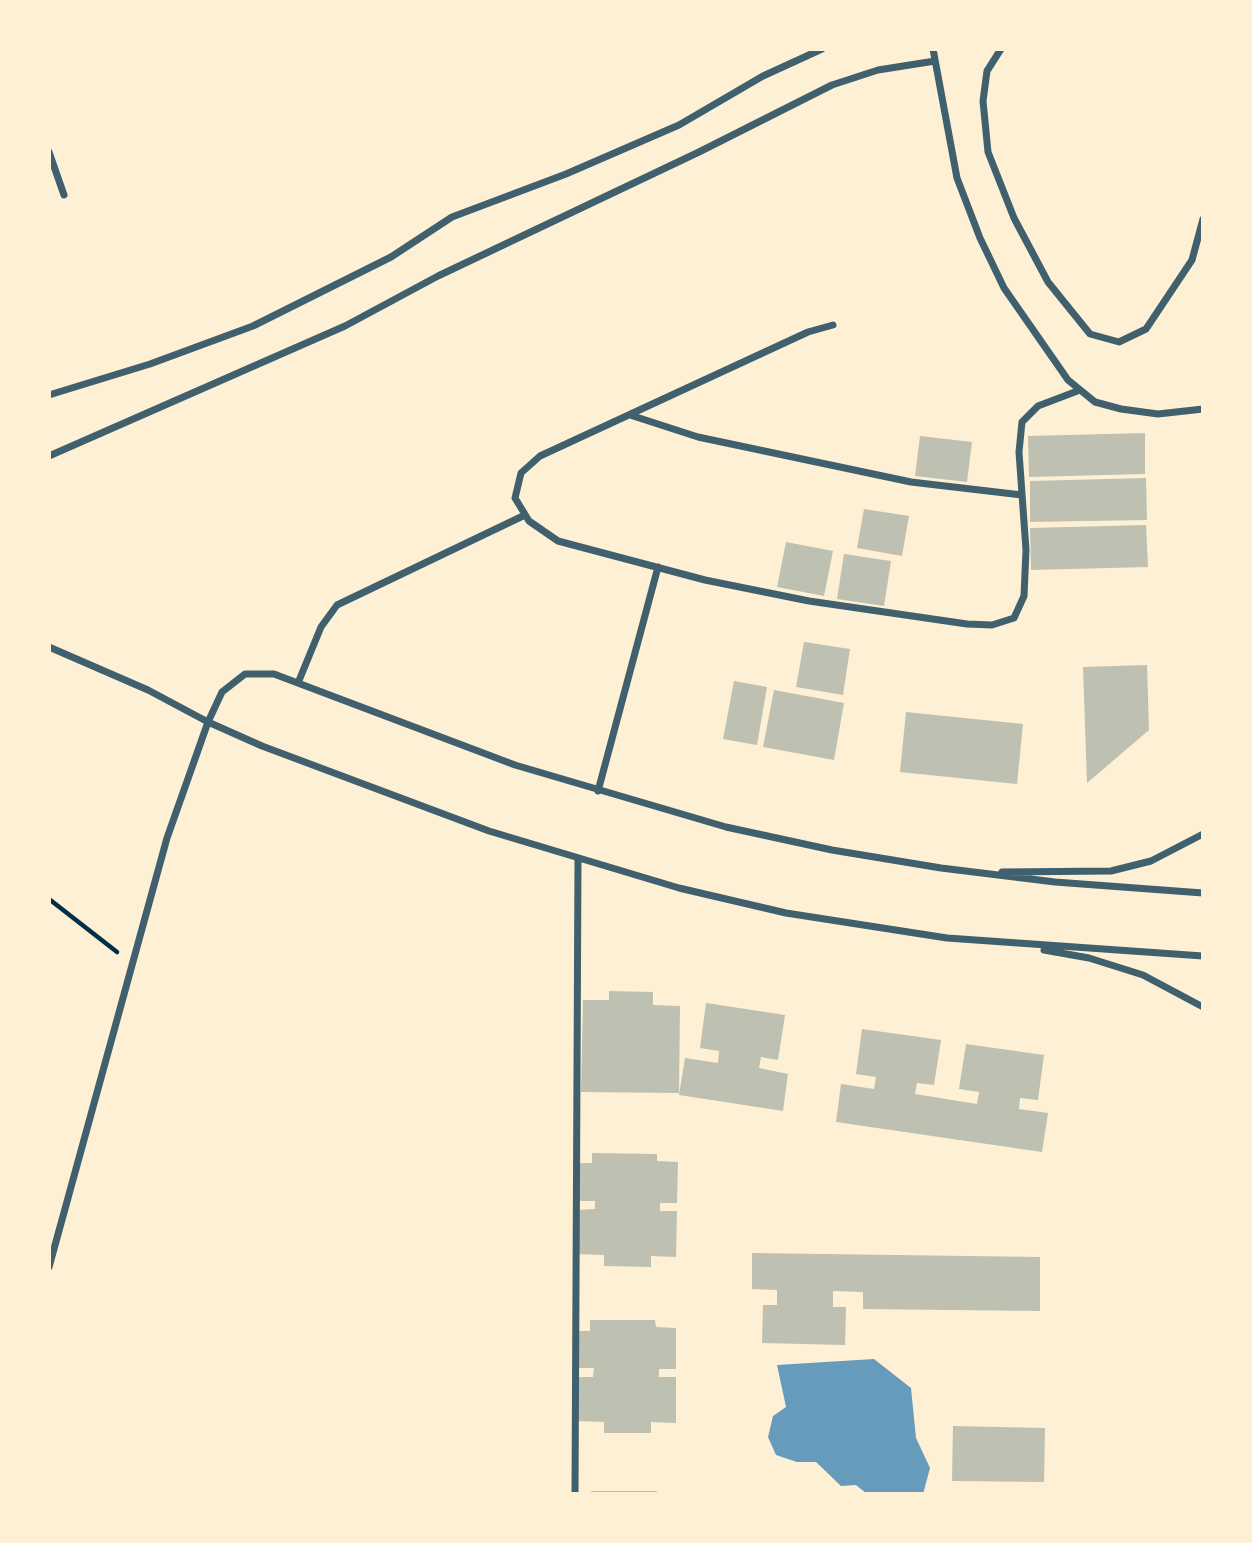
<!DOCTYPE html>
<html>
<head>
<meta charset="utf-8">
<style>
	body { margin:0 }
	#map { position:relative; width:1252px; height:1543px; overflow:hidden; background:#fdf0d5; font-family:Inter,sans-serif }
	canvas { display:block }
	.frame { position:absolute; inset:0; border:51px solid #fdf0d5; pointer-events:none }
</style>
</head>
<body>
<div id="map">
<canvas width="1252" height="1543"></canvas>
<div class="frame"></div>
</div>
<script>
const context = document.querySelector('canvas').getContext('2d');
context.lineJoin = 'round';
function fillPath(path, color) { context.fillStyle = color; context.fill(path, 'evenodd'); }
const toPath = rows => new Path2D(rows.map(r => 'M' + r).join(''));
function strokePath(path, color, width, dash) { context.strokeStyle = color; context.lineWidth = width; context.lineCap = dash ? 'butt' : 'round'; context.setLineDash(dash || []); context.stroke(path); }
fillPath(toPath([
	[874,1359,911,1388,916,1438,930,1468,923,1494,867,1494,856,1485,841,1486,816,1462,797,1462,776,1455,768,1437,773,1416,786,1407,777,1365]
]), '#669bbc');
fillPath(toPath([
	[1145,433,1145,474,1029,477,1028,436],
	[920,436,972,442,967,482,915,476],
	[1146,478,1147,520,1030,522,1030,481],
	[864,509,909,516,902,556,857,548],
	[1146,525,1148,567,1031,570,1030,528],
	[786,542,833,551,824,596,777,587],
	[844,554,891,561,884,606,837,599],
	[804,642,850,649,843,695,796,687],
	[1147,665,1149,730,1087,783,1083,667],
	[734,681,767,687,757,745,723,739],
	[774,690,844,703,834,760,763,747],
	[906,712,1023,724,1017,784,900,772],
	[609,991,653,992,653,1005,680,1006,679,1093,581,1092,583,1000,609,1000],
	[706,1003,785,1015,778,1060,761,1057,759,1068,788,1074,783,1111,679,1095,685,1058,718,1063,719,1051,700,1048],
	[862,1029,941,1040,934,1085,917,1083,915,1094,977,1104,979,1092,959,1089,966,1044,1044,1055,1038,1100,1020,1098,1019,1109,1048,1113,1042,1152,836,1122,841,1084,874,1089,876,1077,856,1074],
	[592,1153,657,1154,657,1161,678,1162,677,1203,660,1203,660,1211,677,1211,676,1257,651,1256,651,1267,604,1266,604,1255,576,1254,577,1210,595,1209,595,1201,577,1201,578,1163,592,1163],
	[752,1253,1040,1257,1040,1311,863,1309,863,1292,833,1291,833,1307,846,1307,845,1345,762,1343,763,1305,777,1305,777,1290,752,1289],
	[590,1320,655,1320,656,1327,676,1328,676,1369,659,1369,659,1377,676,1377,676,1423,651,1422,651,1433,604,1433,604,1422,576,1421,577,1377,593,1377,594,1368,576,1368,576,1331,590,1331],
	[953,1426,1045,1428,1044,1482,952,1481],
	[591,1491,657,1491,657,1494,591,1494]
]), '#bec0b2');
strokePath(toPath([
	[49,899,117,952]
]), '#003049', 4.5);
strokePath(toPath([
	[933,49,957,178,980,238,1004,288,1068,380,1095,402,1121,409,1158,414,1203,409],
	[1001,49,987,71,983,101,988,152,1014,218,1048,282,1090,334,1119,342,1146,329,1192,260,1203,219],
	[49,152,64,195],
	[833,325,808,332,540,456,521,473,515,498,529,521,558,541,705,580,809,601,967,624,992,625,1014,618,1024,596,1026,550,1019,452,1022,422,1038,406,1080,390],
	[49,395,150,364,253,326,391,257,452,217,566,174,679,125,763,76,822,49],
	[630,415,698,437,911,482,1022,495],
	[49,456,345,326,438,276,699,152,832,85,878,70,935,61],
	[49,647,148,690,208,722,167,838,49,1267],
	[298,683,321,627,337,605,525,515],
	[598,791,658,567],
	[1002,872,1111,871,1151,861,1203,834],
	[1203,893,1055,882,941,868,832,850,726,827,515,765,274,674,245,674,222,692,208,722,262,746,489,831,679,888,786,913,947,938,1203,956],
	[1044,950,1089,958,1143,975,1203,1007],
	[575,1494,578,860]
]), '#3f606c', 7);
</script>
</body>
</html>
